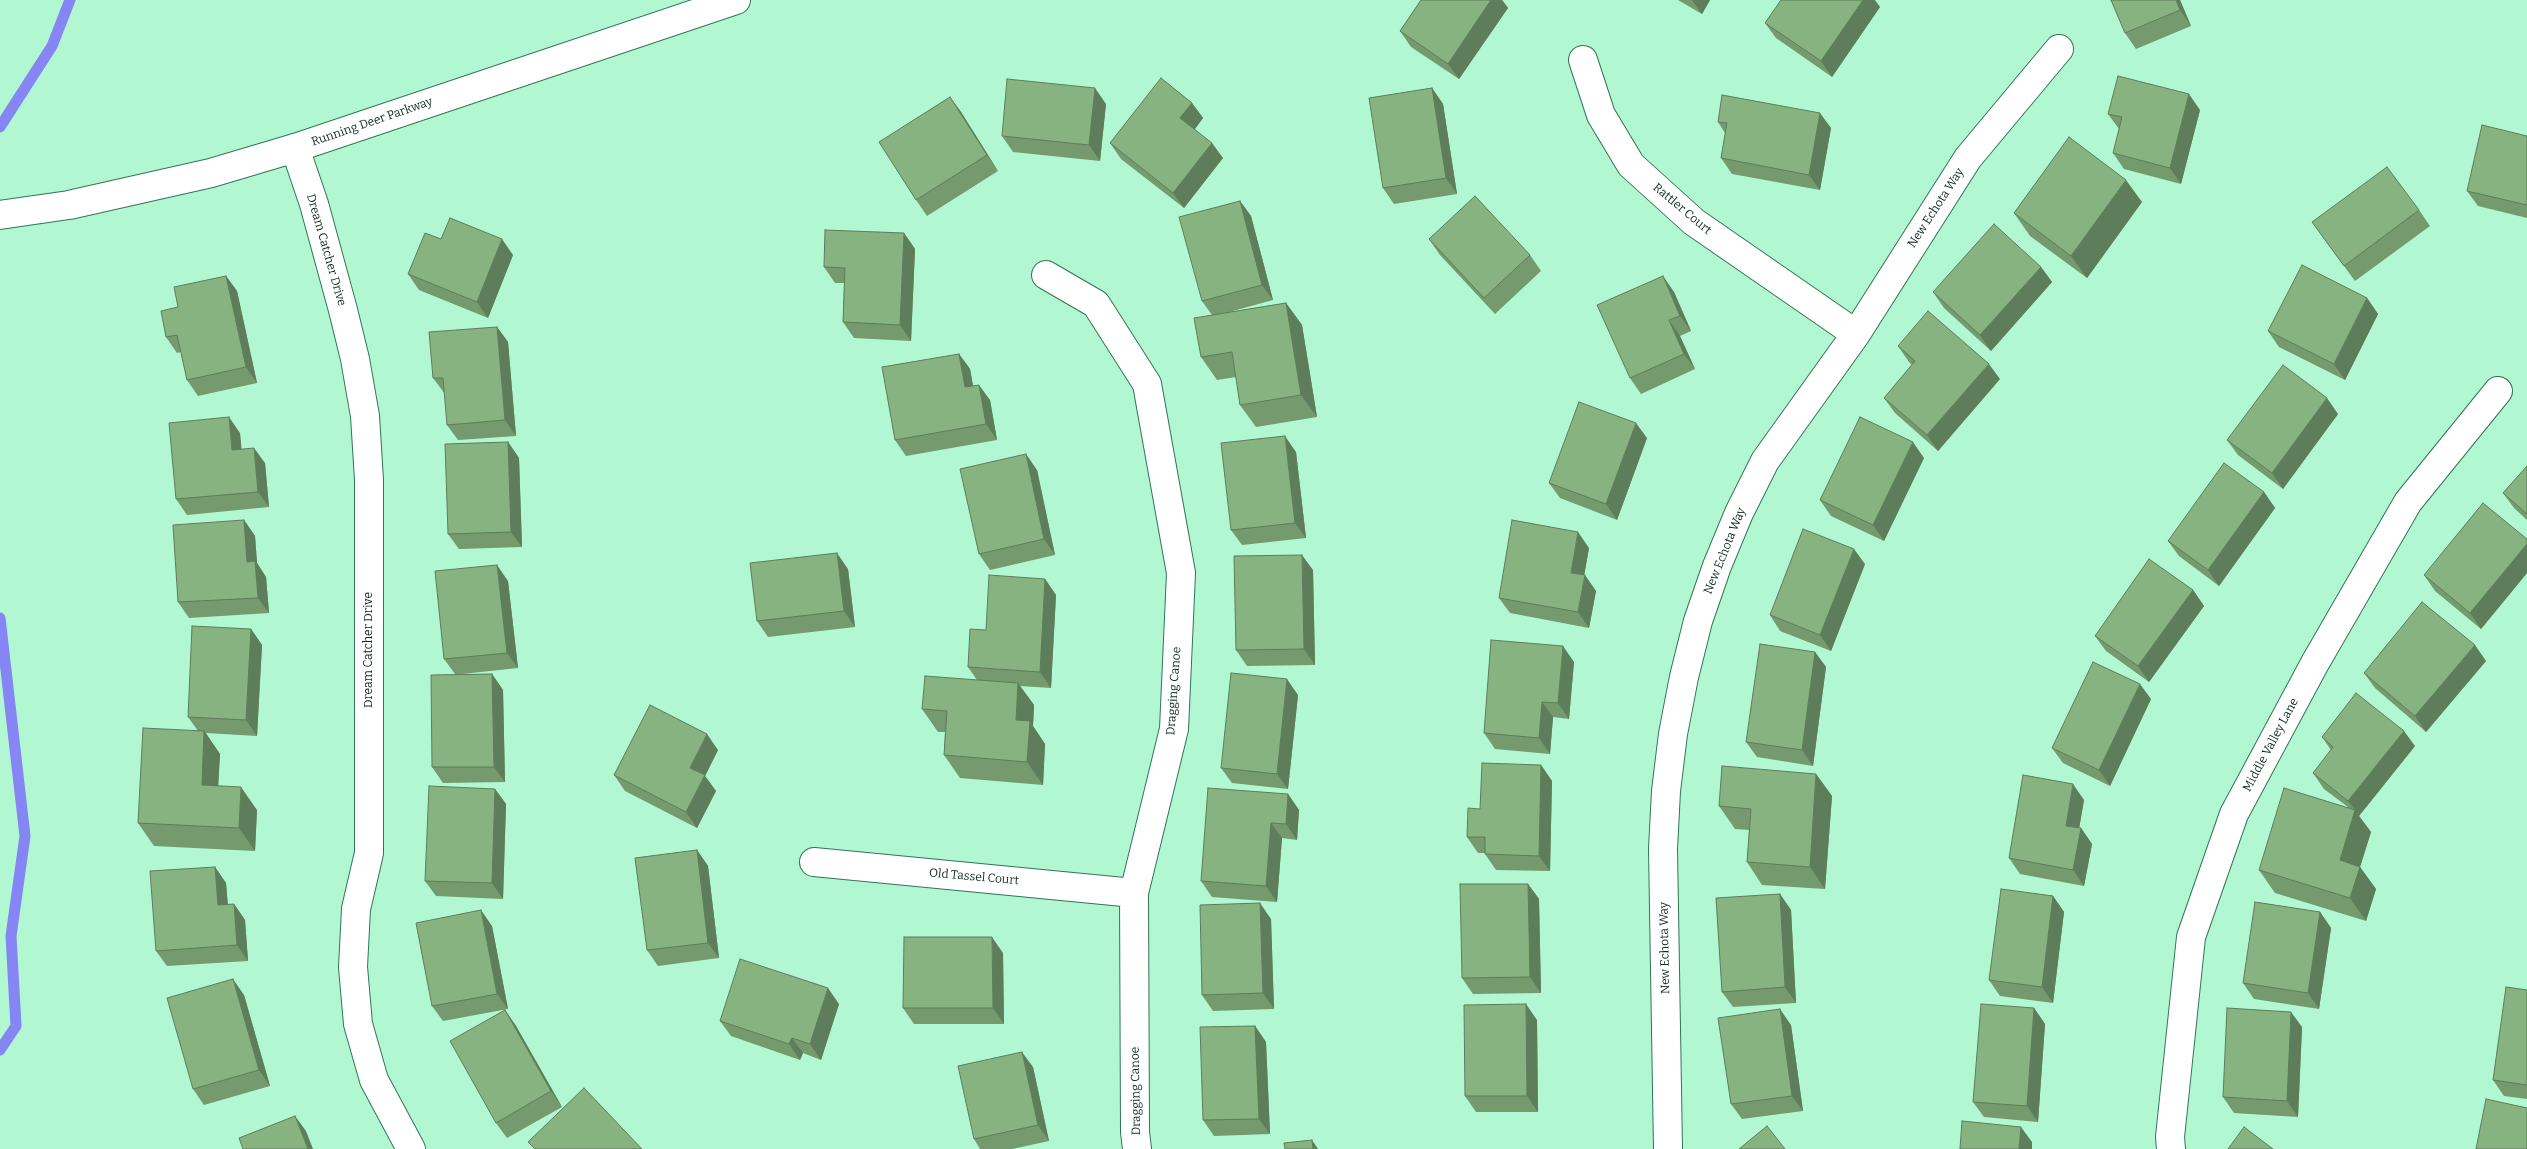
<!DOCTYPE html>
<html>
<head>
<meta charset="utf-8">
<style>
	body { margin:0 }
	canvas { display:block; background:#b1f7d2 }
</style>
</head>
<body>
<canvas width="2527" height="1149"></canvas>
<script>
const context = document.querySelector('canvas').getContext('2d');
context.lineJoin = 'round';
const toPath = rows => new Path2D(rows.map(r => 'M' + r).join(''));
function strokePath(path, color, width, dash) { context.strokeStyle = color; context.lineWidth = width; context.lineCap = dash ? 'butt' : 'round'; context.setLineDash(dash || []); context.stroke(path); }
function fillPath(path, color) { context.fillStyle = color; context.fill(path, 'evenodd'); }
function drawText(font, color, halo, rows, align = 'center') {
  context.font = font + ' Bitter,serif'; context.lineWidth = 4; context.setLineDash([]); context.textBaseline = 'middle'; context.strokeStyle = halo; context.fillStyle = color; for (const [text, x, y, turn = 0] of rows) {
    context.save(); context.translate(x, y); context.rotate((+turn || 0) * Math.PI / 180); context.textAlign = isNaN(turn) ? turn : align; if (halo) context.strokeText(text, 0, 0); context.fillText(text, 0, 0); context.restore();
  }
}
strokePath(toPath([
	[0,127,52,46,70,0],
	[0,618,25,836,11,936,16,1026,0,1050]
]), '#8585f4', 11);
const minor = toPath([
	[1583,60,1601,115,1631,165,1694,222,1856,334],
	[295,148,314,204,343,310,355,359,365,416,369,480,369,853,356,909,353,967,358,1024,374,1080,411,1149],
	[1046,275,1096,304,1147,384,1181,573,1174,729,1134,893,1135,1132,1137,1149],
	[814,862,1134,893],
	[1668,1149,1663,849,1666,791,1673,734,1684,677,1698,621,1717,566,1739,513,1765,461,1856,334,1968,158,2059,49],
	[2171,1149,2170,1137,2191,937,2234,814,2315,663,2408,502,2498,391]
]);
const tertiary = toPath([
	[0,215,69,205,211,173,295,148,736,0]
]);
strokePath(minor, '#327556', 30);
strokePath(tertiary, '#327556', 30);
strokePath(minor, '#fff', 28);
strokePath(tertiary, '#fff', 28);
fillPath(toPath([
	[1421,0,1502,0,1508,8,1459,79,1411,47,1400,31],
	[1678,0,1710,0,1702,14],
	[2111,0,2180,0,2191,26,2136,49,2125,33],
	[1880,7,1832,77,1776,38,1765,23],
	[1432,88,1443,104,1457,194,1394,204,1383,188],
	[950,97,961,112,998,171,927,216,916,200],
	[1192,103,1203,118,1195,129,1223,158,1184,208,1121,159,1110,143],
	[1106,104,1100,161,1013,152,1002,136],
	[2200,110,2181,184,2124,169,2113,153,2119,129,2108,114],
	[1718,122,1831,128,1820,190,1732,174,1721,158,1725,133],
	[2527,136,2527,218,2478,206,2467,191],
	[1240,201,1251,216,1273,300,1229,312,1286,303,1302,325,1317,417,1256,427,1240,405,1236,377,1217,380,1201,357,1212,315,1202,301],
	[2142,202,2087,278,2030,236,2014,213],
	[2419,210,2430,226,2355,281,2312,222],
	[904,233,915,249,911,341,854,338,843,322,844,283,835,283,824,267],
	[441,239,513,255,488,318,419,290,408,274],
	[1429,239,1530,255,1541,271,1495,314,1440,255],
	[2041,267,2052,282,1991,351,1944,308,1933,292],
	[226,276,237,291,257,383,198,396,187,380,181,352,177,353,166,337,178,307],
	[1674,292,1691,331,1680,336,1695,369,1641,394,1630,378],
	[2367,298,2378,314,2345,380,2279,347,2268,331],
	[497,327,508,342,516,436,458,440,447,425,445,394,433,378],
	[1898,346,2000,379,1938,451,1895,413,1884,398,1912,365,1909,362],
	[959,354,970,369,973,386,990,400,997,440,906,456,895,440],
	[2338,414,2283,489,2238,455,2227,440],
	[240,433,241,449,265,463,269,507,187,515,176,499],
	[1647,438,1617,520,1560,498,1549,483],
	[508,442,519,458,522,547,459,549,448,534],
	[1296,452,1306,538,1242,545,1231,530],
	[1924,458,1884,541,1831,516,1820,500],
	[2527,466,2527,520,2514,508,2503,493],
	[1037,470,1055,555,990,570,979,554],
	[2264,492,2275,508,2219,586,2179,556,2168,541],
	[244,520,255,536,257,563,266,577,269,613,189,618,178,602],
	[2527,539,2527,573,2481,629,2435,591,2424,575],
	[1589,548,1584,575,1596,591,1589,628,1510,613,1499,598],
	[1865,564,1831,651,1780,631,1770,615],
	[848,569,855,627,768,637,757,621],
	[1313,570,1315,665,1247,666,1236,650],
	[1045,579,1056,595,1051,688,1020,686,1034,705,1033,726,1045,744,1043,785,960,778,944,755,945,732,938,732,922,709,977,680,968,667,986,630],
	[508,581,518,668,462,674,492,674,503,690,505,782,443,783,432,767,455,674,444,659],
	[2193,590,2204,606,2149,682,2106,651,2095,636],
	[251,629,262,645,257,736,206,733,220,754,218,786,257,810,255,851,154,846,138,823,198,731,188,717],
	[1815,652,1826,667,1813,766,1757,757,1746,742],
	[2486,661,2426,732,2375,688,2364,673],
	[1574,662,1569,719,1553,717,1550,754,1495,749,1484,733],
	[1298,695,1288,789,1232,783,1221,768],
	[2151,699,2110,786,2063,763,2052,748],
	[2322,737,2415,746,2359,816,2371,832,2360,867,2376,889,2366,921,2275,893,2259,870,2348,807,2324,789,2313,773,2331,750],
	[718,750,705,776,716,791,697,828,625,791,614,775],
	[1541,765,1552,781,1550,871,1496,870,1485,854,1485,853,1478,853,1467,837,1480,809],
	[1816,774,1832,796,1825,889,1762,885,1747,862,1749,830,1735,829,1719,806],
	[495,789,506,804,503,899,436,896,425,881],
	[1288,794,1299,810,1297,840,1282,838,1277,902,1212,897,1201,881],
	[2084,800,2079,828,2081,828,2092,844,2084,886,2020,874,2009,858],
	[697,850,708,866,719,958,658,966,647,950],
	[215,867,226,883,228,905,234,904,245,920,248,961,167,966,156,951],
	[1528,884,1539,899,1541,993,1473,994,1462,978],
	[1780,894,1791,910,1796,1003,1733,1007,1722,992],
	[2053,896,2064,912,2053,1003,2000,996,1989,980],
	[2320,912,2331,928,2319,1009,2254,999,2243,983],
	[1271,919,1274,1009,1213,1011,1202,995],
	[492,926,508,1009,443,1021,432,1006],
	[1003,953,1004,1024,914,1024,903,1008],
	[2527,990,2527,1099,2504,1096,2493,1080],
	[244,995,270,1086,204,1105,193,1089],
	[839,1004,821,1060,803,1053,800,1060,731,1036,720,1021],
	[2034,1008,2045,1024,2038,1122,1984,1117,1973,1102],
	[505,1010,516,1026,562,1107,507,1138,496,1123],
	[1537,1020,1538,1112,1476,1112,1465,1096],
	[1791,1025,1803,1111,1742,1119,1731,1104],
	[1255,1026,1266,1042,1270,1134,1214,1136,1203,1120],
	[2302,1027,2298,1117,2234,1113,2223,1097],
	[1033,1067,1049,1141,1012,1149,980,1149,974,1139]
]), '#749a6e');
fillPath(toPath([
	[1491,0,1502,0,1508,8,1459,79,1448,64],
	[1692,0,1710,0,1702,14],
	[1863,0,1875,0,1880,7,1832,77,1821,61],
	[2176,0,2180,0,2191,26,2180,10],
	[1095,88,1106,104,1100,161,1089,145],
	[1432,88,1443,104,1457,194,1446,178],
	[2189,94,2200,110,2181,184,2170,168],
	[950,97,961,112,998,171,987,155],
	[1192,103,1203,118,1191,134,1180,118],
	[1820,113,1831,128,1820,190,1809,175],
	[1212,143,1223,158,1184,208,1173,193],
	[2126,180,2142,202,2087,278,2071,256],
	[1240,201,1251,216,1273,300,1262,285],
	[904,233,915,249,911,341,900,325],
	[502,239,513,255,488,318,477,302],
	[2041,267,2052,282,1991,351,1980,335],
	[226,276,237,291,257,383,246,367],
	[1663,276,1674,292,1691,331,1680,316],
	[2367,298,2378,314,2345,380,2334,364],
	[1286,303,1302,325,1317,417,1301,395],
	[1669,320,1680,336,1695,369,1684,354],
	[497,327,508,342,516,436,505,420],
	[959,354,970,369,976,403,965,387],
	[1989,364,2000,379,1938,451,1927,435],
	[979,385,990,400,997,440,986,424],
	[2327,398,2338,414,2283,489,2272,473],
	[229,417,240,433,243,465,232,450],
	[1636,423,1647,438,1617,520,1606,504],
	[1285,436,1296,452,1306,538,1295,523],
	[508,442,519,458,522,547,511,532],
	[1913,442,1924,458,1884,541,1873,525],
	[254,448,265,463,269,507,258,492],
	[1026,454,1037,470,1055,555,1044,539],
	[2264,492,2275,508,2219,586,2208,570],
	[244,520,255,536,257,563,266,577,269,613,258,598,247,562],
	[1578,532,1589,548,1582,588,1571,573],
	[2527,544,2527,573,2481,629,2470,613],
	[1854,549,1865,564,1831,651,1820,635],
	[837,553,848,569,855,627,844,611],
	[1302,555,1313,570,1315,665,1304,649],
	[497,565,508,581,518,668,507,653],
	[1585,575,1596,591,1589,628,1578,612],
	[1045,579,1056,595,1051,688,1040,672],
	[2193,590,2204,606,2149,682,2138,666],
	[251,629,262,645,257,736,246,720],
	[2475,645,2486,661,2426,732,2415,716],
	[1563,646,1574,662,1569,719,1558,703],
	[1815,652,1826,667,1813,766,1802,750],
	[492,674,503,690,505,782,494,767],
	[1287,679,1298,695,1288,789,1277,774],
	[1018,683,1034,705,1033,726,1045,744,1043,785,1027,762,1016,720],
	[2140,684,2151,699,2110,786,2099,770],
	[1542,702,1553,717,1550,754,1539,738],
	[204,731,220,754,217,808,202,785],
	[2404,731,2415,746,2359,816,2371,832,2360,867,2376,889,2366,921,2350,898,2340,860,2355,810,2348,801],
	[707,734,718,750,705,776,716,791,697,828,686,812,690,768],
	[1541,765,1552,781,1550,871,1539,856],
	[1816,774,1832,796,1825,889,1810,867],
	[2073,784,2084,800,2077,841,2066,826],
	[241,787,257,810,255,851,239,828],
	[495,789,506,804,503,899,492,883],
	[1288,794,1299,810,1297,840,1286,824],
	[1271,823,1282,838,1277,902,1266,886],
	[2081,828,2092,844,2084,886,2073,870],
	[697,850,708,866,719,958,708,943],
	[215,867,226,883,229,921,218,905],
	[1528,884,1539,899,1541,993,1530,977],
	[1780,894,1791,910,1796,1003,1785,987],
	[2053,896,2064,912,2053,1003,2042,987],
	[1260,903,1271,919,1274,1009,1263,993],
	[234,904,245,920,248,961,237,945],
	[481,910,492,926,508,1009,497,994],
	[2320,912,2331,928,2319,1009,2308,993],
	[992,937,1003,953,1004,1024,993,1008],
	[233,979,244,995,270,1086,259,1070],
	[828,988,839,1004,821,1060,810,1044],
	[1526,1004,1537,1020,1538,1112,1527,1096],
	[2034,1008,2045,1024,2038,1122,2027,1106],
	[1780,1009,1791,1025,1803,1111,1792,1096],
	[505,1010,516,1026,562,1107,551,1091],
	[2291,1012,2302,1027,2298,1117,2287,1101],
	[1255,1026,1266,1042,1270,1134,1259,1119],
	[792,1038,803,1053,800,1060,789,1044],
	[1022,1052,1033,1067,1049,1141,1038,1125],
	[295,1116,306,1131,313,1149,308,1149],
	[2021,1127,2032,1142,2032,1149,2019,1149],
	[1312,1140,1318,1149,1313,1149]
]), '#5e7d5a');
const building = toPath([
	[1421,0,1491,0,1448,64,1400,31,1421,0],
	[1781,0,1863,0,1821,61,1765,23,1781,0],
	[2111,0,2176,0,2180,10,2125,33,2111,0],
	[2118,76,2189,94,2170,168,2113,153,2122,117,2108,114,2118,76],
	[1161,78,1192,103,1180,118,1212,143,1173,193,1110,143,1161,78],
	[1007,79,1095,88,1089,145,1002,136,1007,79],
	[1432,88,1446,178,1383,188,1369,98,1432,88],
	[1722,95,1820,113,1809,175,1721,158,1727,123,1718,122,1722,95],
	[950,97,987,155,916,200,879,142,950,97],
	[2482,125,2527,136,2527,205,2467,191,2482,125],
	[2069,137,2126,180,2071,256,2014,213,2069,137],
	[2387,167,2419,210,2344,266,2312,222,2387,167],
	[1475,196,1530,255,1484,298,1429,239,1475,196],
	[1240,201,1262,285,1202,301,1179,217,1240,201],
	[450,218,502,239,477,302,408,274,425,233,441,239,450,218],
	[1994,224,2041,267,1980,335,1933,292,1994,224],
	[825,230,904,233,900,325,843,322,845,268,824,267,825,230],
	[2302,265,2367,298,2334,364,2268,331,2302,265],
	[226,276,246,367,187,380,177,335,166,337,161,311,178,307,174,287,226,276],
	[1663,276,1680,316,1669,320,1684,354,1630,378,1597,305,1663,276],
	[1286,303,1301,395,1240,405,1232,352,1201,357,1194,318,1286,303],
	[1928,311,1989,364,1927,435,1884,398,1915,361,1898,346,1928,311],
	[497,327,505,420,447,425,443,378,433,378,429,332,497,327],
	[959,354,965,387,979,385,986,424,895,440,882,367,959,354],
	[2283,365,2327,398,2272,473,2227,440,2283,365],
	[1579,402,1636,423,1606,504,1549,483,1579,402],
	[229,417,232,450,254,448,258,492,176,499,169,423,229,417],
	[1860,417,1913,442,1873,525,1820,500,1860,417],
	[1285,436,1295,523,1231,530,1221,443,1285,436],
	[508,442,511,532,448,534,445,444,508,442],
	[1026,454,1044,539,979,554,960,469,1026,454],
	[2224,463,2264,492,2208,570,2168,541,2224,463],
	[2527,466,2527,514,2503,493,2527,466],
	[2483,503,2527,539,2527,544,2470,613,2424,575,2483,503],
	[244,520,247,562,255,561,258,598,178,602,173,525,244,520],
	[1512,520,1578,532,1571,573,1585,575,1578,612,1499,598,1512,520],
	[1803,529,1854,549,1820,635,1770,615,1803,529],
	[837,553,844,611,757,621,750,563,837,553],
	[1302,555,1304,649,1236,650,1234,556,1302,555],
	[2149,559,2193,590,2138,666,2095,636,2149,559],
	[497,565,507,653,444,659,435,571,497,565],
	[989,575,1045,579,1040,672,968,667,970,629,986,630,989,575],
	[2422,602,2475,645,2415,716,2364,673,2422,602],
	[192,626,251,629,246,720,188,717,192,626],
	[1491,640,1563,646,1558,703,1542,702,1539,738,1484,733,1491,640],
	[1760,644,1815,652,1802,750,1746,742,1760,644],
	[2093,662,2140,684,2099,770,2052,748,2093,662],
	[1231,673,1287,679,1277,774,1221,768,1231,673],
	[492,674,494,767,432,767,431,675,492,674],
	[925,676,1018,683,1016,720,1030,721,1027,762,944,755,947,711,922,709,925,676],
	[2356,693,2404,731,2348,801,2313,773,2333,747,2322,737,2356,693],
	[650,705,707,734,690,768,705,775,686,812,614,775,650,705],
	[143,728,204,731,202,785,241,787,239,828,138,823,143,728],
	[1482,763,1541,765,1539,856,1485,854,1485,837,1467,837,1468,808,1480,809,1482,763],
	[1722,766,1816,774,1810,867,1747,862,1751,809,1719,806,1722,766],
	[2023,775,2073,784,2066,826,2081,828,2073,870,2009,858,2023,775],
	[429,786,495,789,492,883,425,881,429,786],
	[1208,788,1288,794,1286,824,1271,823,1266,886,1201,881,1208,788],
	[2284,788,2355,810,2340,860,2360,867,2350,898,2259,870,2284,788],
	[697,850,708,943,647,950,635,858,697,850],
	[215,867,218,905,234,904,237,945,156,951,150,871,215,867],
	[1460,884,1528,884,1530,977,1462,978,1460,884],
	[2001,889,2053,896,2042,987,1989,980,2001,889],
	[1780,894,1785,987,1722,992,1716,898,1780,894],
	[2255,902,2320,912,2308,993,2243,983,2255,902],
	[1260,903,1263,993,1202,995,1200,905,1260,903],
	[481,910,497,994,432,1006,416,923,481,910],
	[904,937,992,937,993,1008,903,1008,904,937],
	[740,959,828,988,810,1044,792,1038,789,1044,720,1021,740,959],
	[233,979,259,1070,193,1089,167,998,233,979],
	[2506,987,2527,990,2527,1085,2493,1080,2506,987],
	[1526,1004,1527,1096,1465,1096,1464,1005,1526,1004],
	[1981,1004,2034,1008,2027,1106,1973,1102,1981,1004],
	[2227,1008,2291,1012,2287,1101,2223,1097,2227,1008],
	[1780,1009,1792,1096,1731,1104,1718,1018,1780,1009],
	[505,1010,551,1091,496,1123,450,1041,505,1010],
	[1255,1026,1259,1119,1203,1120,1200,1027,1255,1026],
	[1022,1052,1038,1125,974,1139,958,1066,1022,1052],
	[584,1088,642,1149,535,1149,528,1142,584,1088],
	[2486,1099,2527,1108,2527,1149,2476,1149,2486,1099],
	[295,1116,308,1149,243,1149,239,1138,295,1116],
	[1962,1121,2021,1127,2019,1149,1960,1149,1962,1121],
	[1767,1126,1785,1149,1739,1149,1767,1126],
	[2244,1127,2273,1149,2228,1149,2244,1127],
	[1312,1140,1313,1149,1285,1149,1284,1143,1312,1140]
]);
fillPath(building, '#87b380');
strokePath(building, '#5e7d5a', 1);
drawText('12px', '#102c1f', '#fff', [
	["Running Deer Parkway",372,122,-19],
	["New Echota Way",1936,208,-57],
	["Rattler Court",1682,209,40],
	["Dream Catcher Drive",326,250,74],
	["New Echota Way",1725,551,-68],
	["Dream Catcher Drive",369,650,-90],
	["Dragging Canoe",1174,691,-86],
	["Middle Valley Lane",2271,745,-62],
	["Old Tassel Court",974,877,5],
	["New Echota Way",1665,948,-91],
	["Dragging Canoe",1136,1091,-91]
]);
</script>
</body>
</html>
